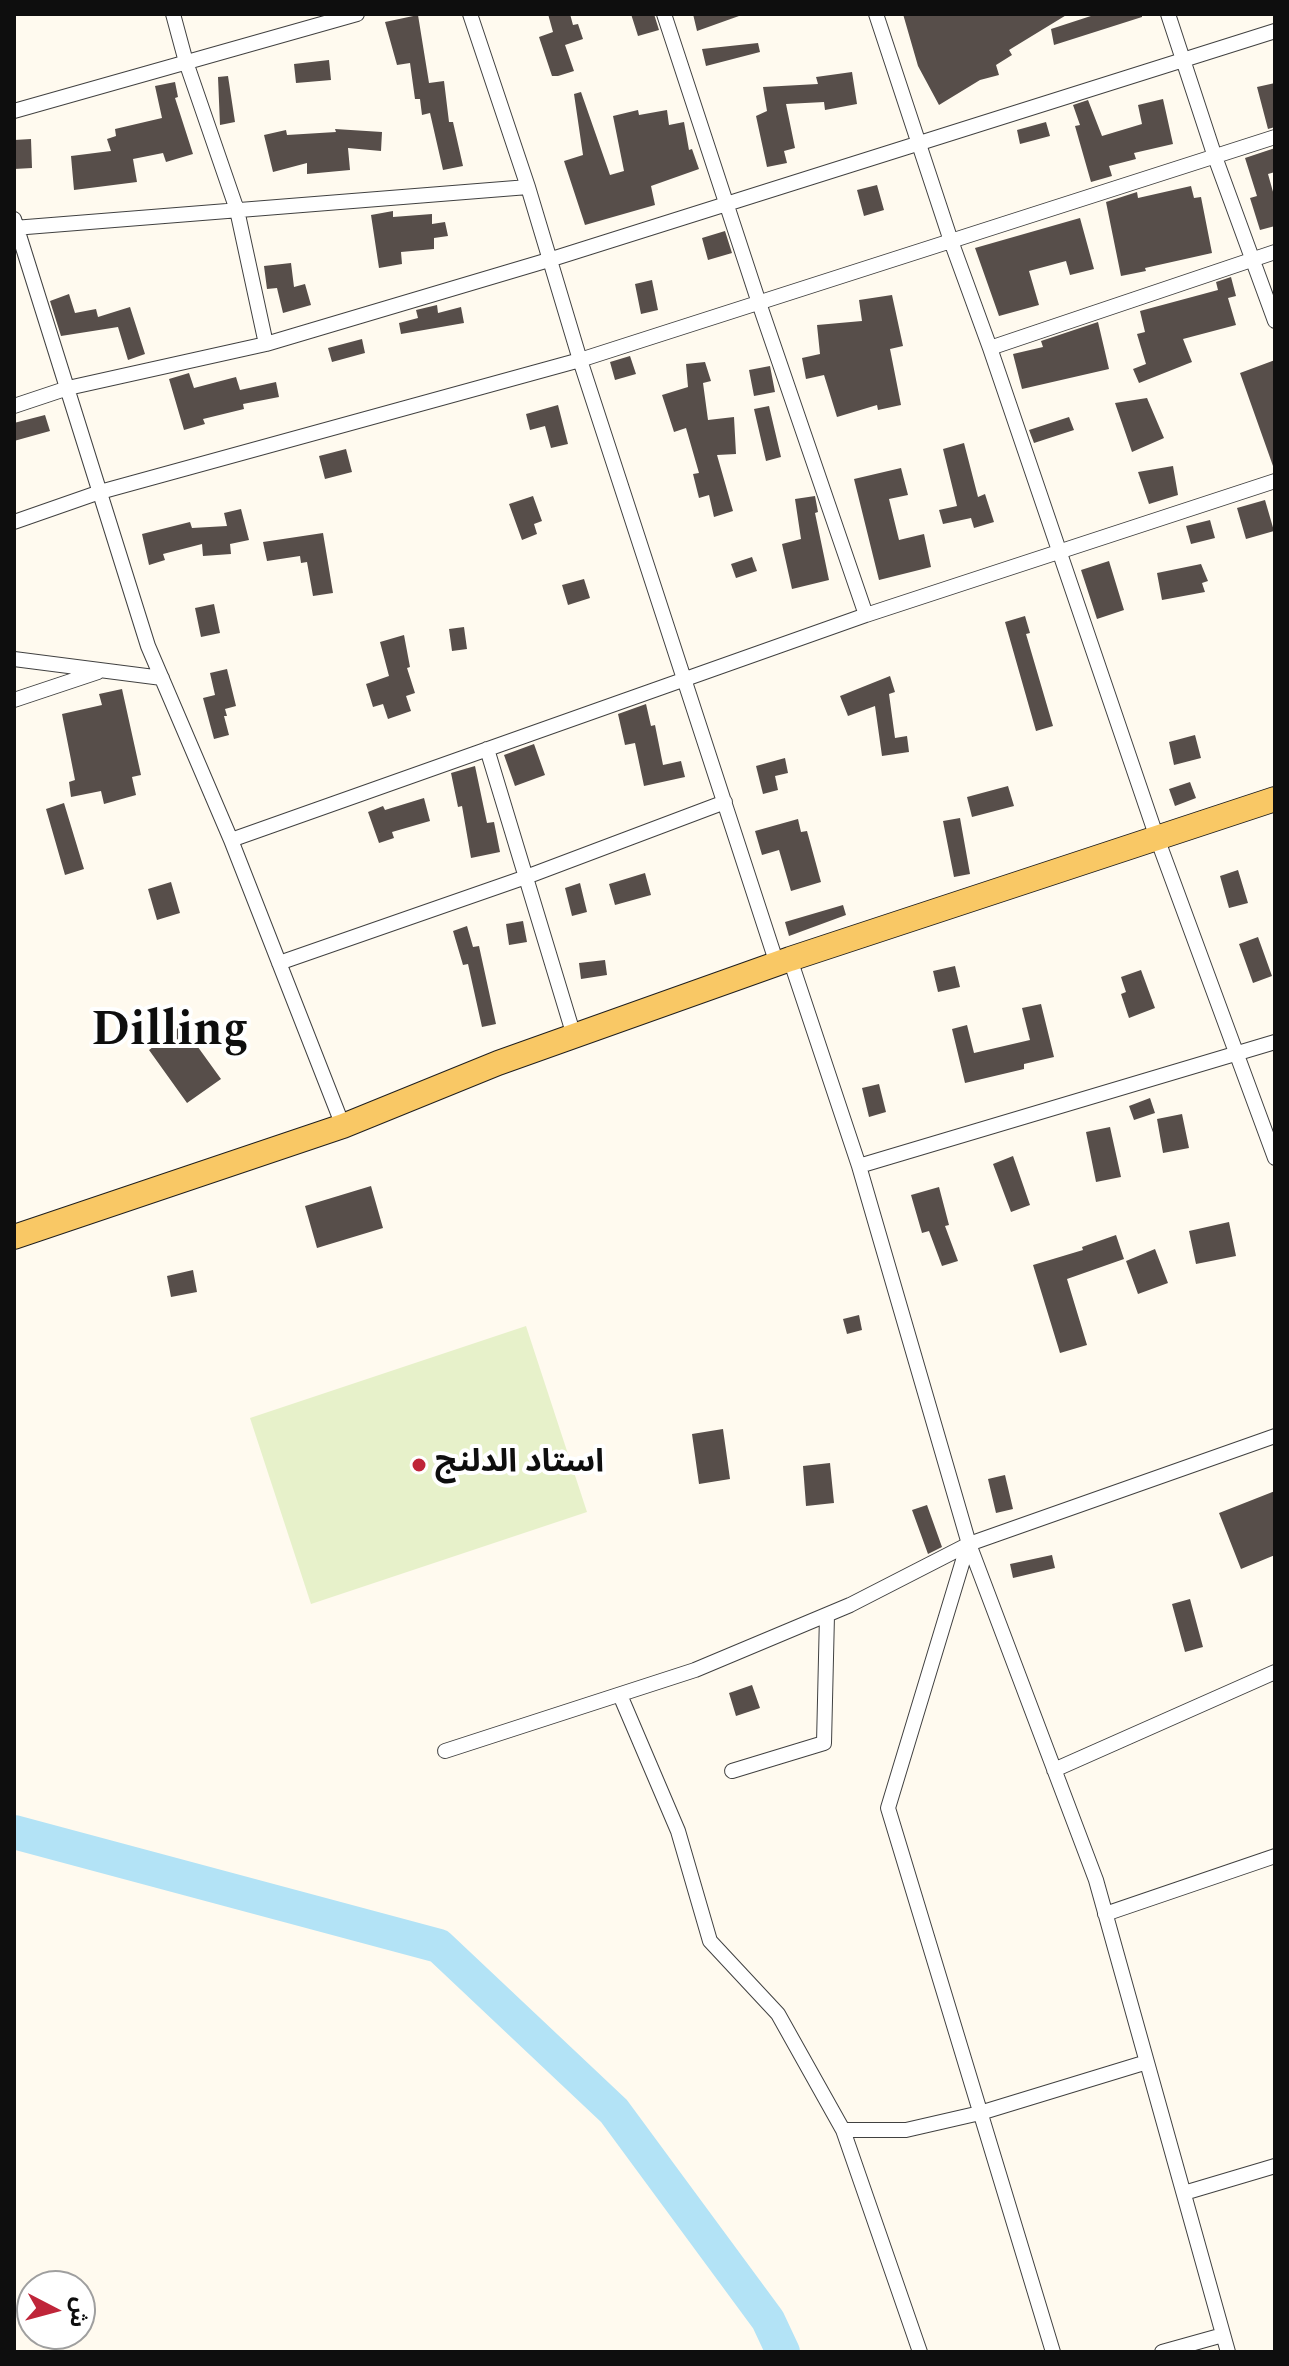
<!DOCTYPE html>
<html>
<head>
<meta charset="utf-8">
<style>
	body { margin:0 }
	#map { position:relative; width:1289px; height:2366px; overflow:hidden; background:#fffaef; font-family:Spectral,"Noto Sans Arabic",serif }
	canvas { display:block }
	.frame { position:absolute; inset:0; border:16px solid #0e0e0e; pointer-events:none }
	.north { position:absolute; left:16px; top:2270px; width:80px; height:80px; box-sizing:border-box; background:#fff; border:2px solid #9f9f9f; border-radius:50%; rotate:96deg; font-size:22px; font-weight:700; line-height:32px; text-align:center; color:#0e0e0e }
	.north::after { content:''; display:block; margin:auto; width:28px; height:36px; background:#bf2539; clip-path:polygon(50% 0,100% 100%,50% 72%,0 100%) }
</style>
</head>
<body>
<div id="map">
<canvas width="1289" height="2366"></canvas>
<div class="frame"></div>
<div class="north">ش</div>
</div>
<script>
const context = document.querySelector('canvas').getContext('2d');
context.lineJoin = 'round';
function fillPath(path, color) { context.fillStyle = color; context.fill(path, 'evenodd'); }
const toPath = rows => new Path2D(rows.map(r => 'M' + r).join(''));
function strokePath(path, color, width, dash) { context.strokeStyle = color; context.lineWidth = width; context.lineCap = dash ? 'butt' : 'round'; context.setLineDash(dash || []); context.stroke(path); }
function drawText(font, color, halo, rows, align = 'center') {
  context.font = font + ' Spectral,"Noto Sans Arabic",serif'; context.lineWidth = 8; context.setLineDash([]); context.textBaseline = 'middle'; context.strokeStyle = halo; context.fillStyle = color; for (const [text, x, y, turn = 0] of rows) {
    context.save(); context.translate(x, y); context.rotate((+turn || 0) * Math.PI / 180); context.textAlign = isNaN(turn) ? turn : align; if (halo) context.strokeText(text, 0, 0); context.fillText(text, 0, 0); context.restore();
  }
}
fillPath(toPath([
	[526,1326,587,1512,311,1604,250,1418]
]), '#e7f1ca');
strokePath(toPath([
	[14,1832,439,1946,614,2111,768,2320,783,2352]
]), '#b3e3f6', 34);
fillPath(toPath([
	[548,14,570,14,573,25,578,24,583,39,565,45,574,71,558,76,552,76,539,37,553,32],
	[631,14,654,14,659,30,638,36],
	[693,14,739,14,739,16,697,31],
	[903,14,1068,14,1009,50,1012,55,996,65,999,75,980,80,939,105,918,66],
	[1097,14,1142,14,1142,17,1054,45,1051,29],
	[418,15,429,83,444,81,449,122,453,122,463,166,443,170,430,113,422,115,420,99,415,99,410,63,397,65,385,22],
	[758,43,760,52,706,66,702,49],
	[329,60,331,80,296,83,294,64],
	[852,72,857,104,825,110,824,102,786,104,795,148,784,151,787,163,767,167,756,116,767,111,763,87,818,84,816,77],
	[228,76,235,122,220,125,218,77],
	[175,82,178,97,175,98,193,154,166,162,163,153,133,159,137,182,74,190,71,156,111,151,107,139,116,136,115,129,162,118,155,86],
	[1275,83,1275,127,1268,129,1257,87],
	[581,92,610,175,624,171,613,116,638,110,639,115,667,110,669,125,684,122,689,150,692,149,699,169,651,186,655,205,585,225,564,161,583,155,574,94],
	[1163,99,1173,144,1134,153,1136,159,1109,166,1112,176,1091,182,1075,126,1080,125,1073,105,1088,100,1102,136,1142,124,1138,105],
	[1046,122,1050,136,1020,144,1017,130],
	[335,129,382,132,381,151,348,148,350,170,307,174,307,163,273,172,264,135,286,130,287,135,336,132],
	[31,139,32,168,14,169,14,140],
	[1275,148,1275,172,1268,174,1275,199,1275,226,1260,230,1250,198,1257,196,1245,158],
	[877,185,884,210,864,216,857,190],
	[1191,186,1194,198,1201,197,1212,253,1145,268,1146,271,1121,276,1106,202,1137,192,1138,198],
	[393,211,393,217,432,214,432,224,445,222,448,236,434,238,434,249,401,252,402,264,379,268,371,215],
	[1080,218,1094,269,1070,275,1066,261,1029,271,1039,305,999,316,975,248],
	[725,231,732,253,708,260,702,238],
	[291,263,294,287,305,284,311,305,283,313,277,288,267,289,264,266],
	[1231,277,1236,296,1228,298,1236,325,1183,339,1192,362,1139,383,1133,369,1146,364,1137,334,1145,332,1140,311,1218,290,1216,282],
	[652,280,658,310,641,314,635,284],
	[69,294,75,313,96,309,98,317,130,307,145,354,128,360,118,327,61,336,50,301],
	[892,295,903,346,890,349,901,405,878,410,877,405,837,417,824,375,806,379,802,358,820,354,817,325,862,321,859,300],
	[437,305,438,313,461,307,464,323,401,334,399,323,418,318,416,310],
	[1098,322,1109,369,1022,389,1013,354,1043,347,1041,341],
	[362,339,365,353,332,362,328,348],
	[630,356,636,374,615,380,610,362],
	[1275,360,1275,465,1273,466,1240,373],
	[705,362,711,381,703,383,708,420,734,417,736,454,717,455,733,511,714,517,709,495,699,498,693,474,699,473,686,428,674,432,662,395,688,387,686,364],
	[770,366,775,392,754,396,749,370],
	[189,373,194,388,236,377,240,390,276,382,279,397,243,404,244,409,203,419,205,424,184,430,169,379],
	[1147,398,1164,438,1132,452,1115,403],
	[558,405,568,444,551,448,545,426,530,430,526,414],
	[769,406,781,457,766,461,754,409],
	[45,415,50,431,14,441,14,423],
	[1069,417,1074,430,1034,443,1029,430],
	[964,443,978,497,985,494,994,522,974,528,971,518,943,524,939,510,957,506,943,449],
	[346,449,352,472,325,479,319,456],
	[1173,466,1178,495,1149,504,1138,472],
	[901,468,908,495,889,499,899,540,924,534,931,567,879,580,854,479],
	[533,496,542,521,534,524,537,534,522,540,509,504],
	[815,496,818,512,815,513,829,580,792,589,782,544,801,539,795,499],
	[1265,500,1274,531,1246,539,1237,508],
	[241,509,249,540,230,544,231,554,203,556,202,544,163,554,165,560,149,565,142,534,190,522,192,528,227,526,224,513],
	[1210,520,1215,538,1191,544,1186,526],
	[323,533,333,593,313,596,307,562,301,563,300,556,267,561,263,542],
	[752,557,757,571,736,578,731,564],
	[1109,561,1124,610,1097,619,1081,570],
	[1201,564,1208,581,1202,583,1205,592,1162,600,1157,573],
	[584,579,590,598,568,605,562,585],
	[214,604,220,633,201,637,195,608],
	[1025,616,1030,633,1026,634,1053,726,1036,731,1005,622],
	[464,627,467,649,452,651,449,629],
	[404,635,410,667,407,668,415,693,406,696,411,711,388,719,383,704,373,707,366,684,389,676,380,642],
	[227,669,236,706,225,709,227,716,224,716,229,735,214,739,203,698,215,695,210,673],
	[890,676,895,692,889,694,895,738,907,736,909,752,882,756,875,706,848,716,840,696],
	[122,689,141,775,132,777,136,795,104,804,101,791,71,797,69,782,75,780,62,714,102,705,99,694],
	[646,704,651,726,655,725,663,765,681,761,685,777,644,786,635,743,625,745,618,714],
	[1195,735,1201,758,1174,765,1169,742],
	[534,744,545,775,515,786,504,755],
	[785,758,788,773,775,776,778,790,763,794,756,766],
	[475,766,487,823,494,822,500,852,471,858,462,806,458,807,451,773],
	[1190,782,1196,798,1175,806,1169,789],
	[1008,786,1014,806,972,817,967,797],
	[424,798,430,821,392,832,394,838,379,843,368,812,383,806,385,810],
	[64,803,84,869,65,875,46,809],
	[960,818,970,874,954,877,943,821],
	[798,819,801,832,807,831,821,882,791,891,779,850,762,855,755,831],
	[1238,870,1248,903,1229,908,1220,876],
	[645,873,651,895,615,905,609,884],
	[171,882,180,913,157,920,148,889],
	[580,883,587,912,572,916,565,888],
	[843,905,846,915,789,936,785,922],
	[523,921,527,942,509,945,506,924],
	[467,926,473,947,479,946,496,1024,482,1027,468,964,463,965,453,931],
	[1258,937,1272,976,1253,983,1239,944],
	[605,960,607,975,581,979,579,963],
	[955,966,960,987,938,992,933,971],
	[1141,970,1155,1008,1129,1018,1121,994,1126,992,1121,977],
	[1041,1004,1054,1057,1024,1064,1024,1069,965,1083,952,1029,967,1025,974,1053,1030,1040,1022,1008],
	[182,1025,221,1079,187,1103,149,1050],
	[879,1084,886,1112,869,1117,862,1088],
	[1150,1098,1155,1113,1134,1120,1129,1106],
	[1182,1114,1189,1148,1163,1153,1157,1119],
	[1110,1127,1121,1177,1096,1182,1086,1132],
	[1013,1156,1030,1205,1011,1212,993,1164],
	[371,1186,383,1228,317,1248,305,1206],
	[939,1187,949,1225,945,1226,958,1261,942,1266,929,1231,922,1233,911,1195],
	[1229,1222,1236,1256,1196,1264,1189,1231],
	[1116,1235,1124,1259,1067,1279,1087,1345,1060,1353,1033,1265,1083,1250,1082,1247],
	[1155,1249,1168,1283,1138,1294,1126,1261],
	[193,1270,197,1292,171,1297,167,1276],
	[859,1315,862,1330,847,1334,843,1319],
	[723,1429,730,1479,699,1484,692,1434],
	[830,1463,834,1503,806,1506,803,1466],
	[1005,1475,1013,1509,996,1513,988,1479],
	[1275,1491,1275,1555,1241,1569,1219,1513],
	[927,1505,942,1547,928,1554,912,1510],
	[1052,1555,1055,1568,1013,1578,1010,1564],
	[1190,1599,1203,1647,1185,1652,1172,1604],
	[752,1685,760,1708,736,1716,729,1693]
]), '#574e4a');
const street = toPath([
	[173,14,186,62,237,210,266,344],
	[470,14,528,187,580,360,777,964],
	[664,14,759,303,866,615],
	[876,14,951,241,990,348,1157,838,1275,1158],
	[1168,14,1215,157,1275,321],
	[14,111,357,14],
	[14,219,148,646,231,840,343,1126],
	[14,228,528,187],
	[990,348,1275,252],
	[14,406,68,388,266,344,552,259,1275,31],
	[14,522,100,492,580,360,1275,137],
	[14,659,162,678],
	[14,700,98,672],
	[487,749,574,1036],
	[231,840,866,615,1275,481],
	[790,959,859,1166,969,1544,1096,1880,1228,2352],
	[279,963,526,877,725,802],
	[859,1166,1275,1042],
	[968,1544,888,1808,1053,2352],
	[620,1695,678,1831,710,1941,778,2014,843,2130,906,2130,980,2113,1147,2062],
	[445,1751,695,1670,850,1605,969,1544,1275,1436],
	[1054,1770,1275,1672],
	[732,1771,824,1743,827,1615],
	[1105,1914,1275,1856],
	[843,2130,920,2352],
	[1184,2193,1275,2166],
	[1162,2352,1223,2335]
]);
const primary = toPath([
	[14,1237,343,1126,498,1063,790,959,1275,799]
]);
strokePath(street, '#414141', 16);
strokePath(primary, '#1f1f1f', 26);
strokePath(street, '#fff', 14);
strokePath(primary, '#f9c865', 24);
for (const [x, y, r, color] of [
	[419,1465,8,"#bf2539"]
]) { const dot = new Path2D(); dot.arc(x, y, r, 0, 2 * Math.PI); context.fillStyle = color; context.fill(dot); strokePath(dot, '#fff', 3); }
drawText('bold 32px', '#0e0e0e', '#fff', [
	["استاد الدلنج",435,1465]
], 'left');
drawText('bold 48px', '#0e0e0e', '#fff', [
	["Dilling",170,1035]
]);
</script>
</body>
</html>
